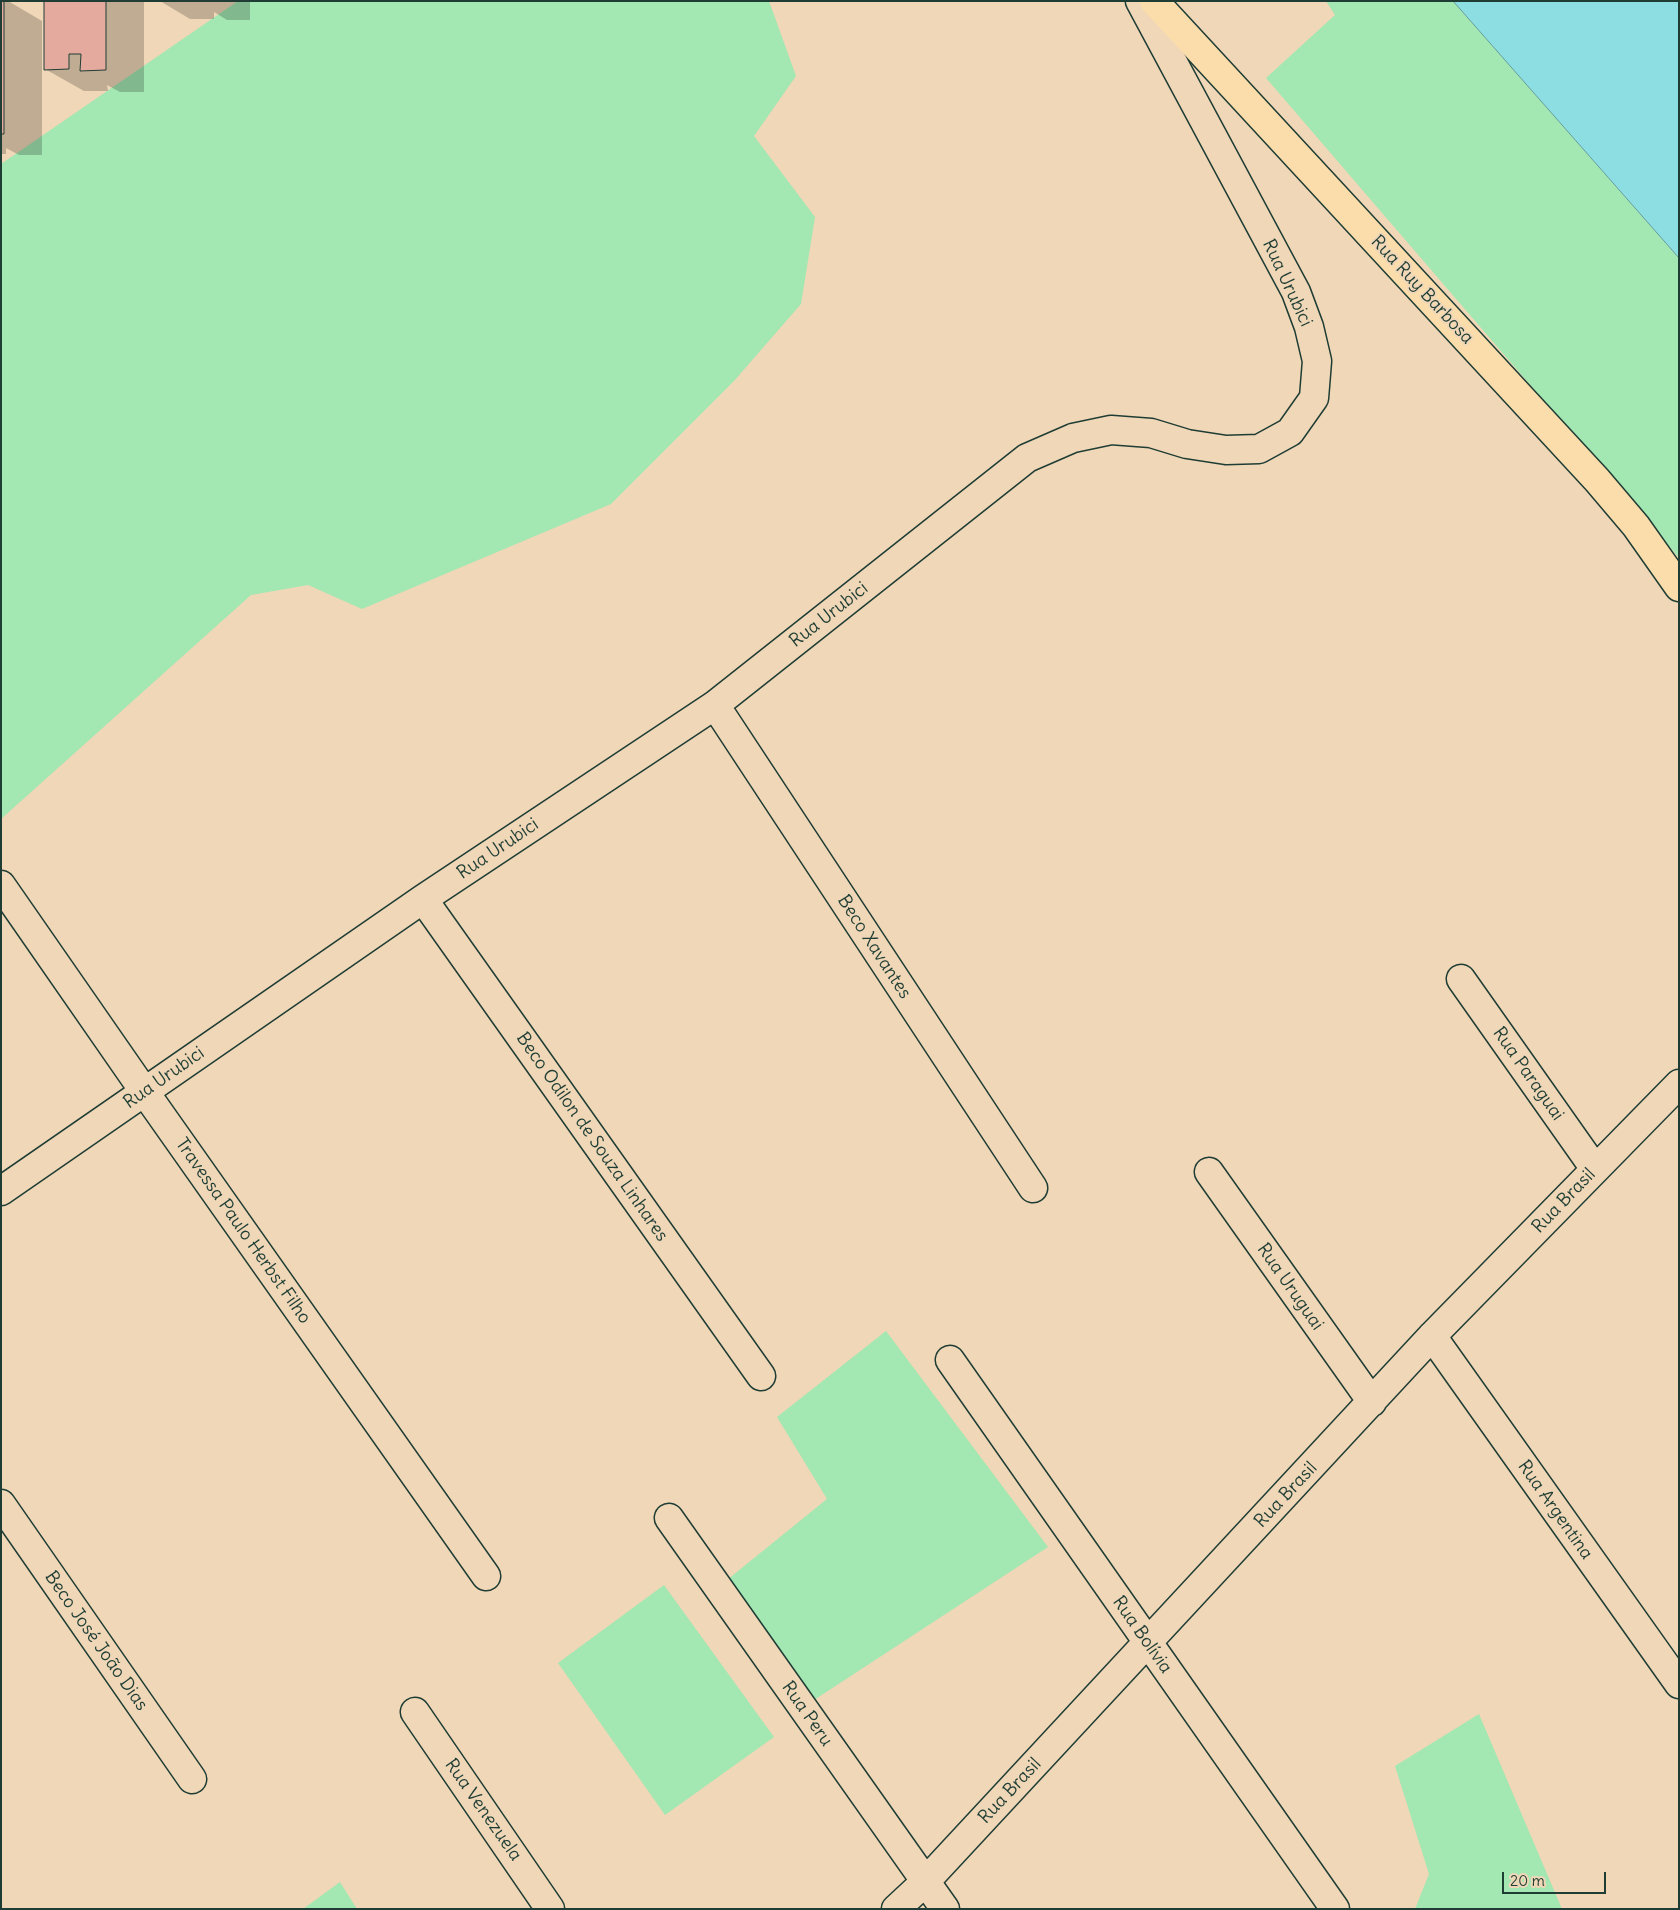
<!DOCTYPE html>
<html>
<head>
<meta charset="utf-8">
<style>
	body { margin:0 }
	#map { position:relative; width:1680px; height:1910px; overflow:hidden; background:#efd7b7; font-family:Delius,sans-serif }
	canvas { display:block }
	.frame { position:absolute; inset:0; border:2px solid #1f3d34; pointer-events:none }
	.scale { position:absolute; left:1502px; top:1872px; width:104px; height:22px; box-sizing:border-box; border:2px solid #1f3d34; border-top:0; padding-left:6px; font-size:15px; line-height:18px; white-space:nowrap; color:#1f3d34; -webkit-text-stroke:4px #efd7b7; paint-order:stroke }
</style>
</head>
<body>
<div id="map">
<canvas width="1680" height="1910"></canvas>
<div class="frame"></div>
<div class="scale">20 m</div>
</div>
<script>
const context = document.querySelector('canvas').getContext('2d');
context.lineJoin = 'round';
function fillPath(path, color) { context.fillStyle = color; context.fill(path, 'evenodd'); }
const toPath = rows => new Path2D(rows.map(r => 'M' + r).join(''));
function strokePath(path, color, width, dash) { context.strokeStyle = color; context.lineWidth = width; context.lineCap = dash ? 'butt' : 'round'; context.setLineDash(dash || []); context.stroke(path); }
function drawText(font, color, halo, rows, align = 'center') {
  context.font = font + ' Delius,sans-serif'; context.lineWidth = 4; context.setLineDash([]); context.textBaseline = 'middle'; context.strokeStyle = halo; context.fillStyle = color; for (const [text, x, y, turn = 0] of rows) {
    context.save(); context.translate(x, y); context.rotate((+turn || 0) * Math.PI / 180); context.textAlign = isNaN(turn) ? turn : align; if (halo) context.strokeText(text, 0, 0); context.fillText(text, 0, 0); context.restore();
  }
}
fillPath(toPath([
	[238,1,769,1,796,76,754,136,815,217,801,304,734,381,611,504,362,609,308,585,251,595,1,819,1,164],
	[1326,1,1453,1,1679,258,1679,558,1266,78,1335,15],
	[886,1331,1048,1547,811,1702,722,1584,827,1499,777,1417],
	[664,1585,774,1737,665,1815,558,1663],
	[1479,1714,1562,1909,1415,1909,1429,1874,1395,1766],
	[340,1882,357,1909,303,1909]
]), '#a3e7b2');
const water = toPath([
	[1453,1,1679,1,1679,258,1453,1]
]);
fillPath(water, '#8ddee3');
strokePath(water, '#619e9d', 1);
fillPath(toPath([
	[1,1,8,1,42,21,42,155,19,155,6,148,6,154,1,154],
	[45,1,144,1,144,92,120,92,107,85,108,91,84,91,45,69],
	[160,1,250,1,250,20,227,20,214,12,214,19,190,19]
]), '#0003');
const building = toPath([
	[1,1,4,1,4,134,1,134,1,1],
	[44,1,106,1,106,70,80,71,81,54,69,54,69,69,44,70,44,1]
]);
fillPath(building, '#e3aa9d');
strokePath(building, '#1f3d34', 1);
const minor = toPath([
	[715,705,1033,1188],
	[1,885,144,1091,486,1576],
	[423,899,761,1376],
	[1461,979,1595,1169],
	[1209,1172,1372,1402],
	[1,1191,423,899,715,705,1027,458,1073,438,1111,430,1151,433,1187,444,1226,450,1259,449,1290,432,1314,398,1317,361,1309,327,1296,292,1140,1],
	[1432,1336,1679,1684],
	[950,1360,1335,1909],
	[1,1504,192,1779],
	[669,1518,945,1909],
	[415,1712,550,1909],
	[896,1909,925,1882,1432,1336,1679,1084]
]);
const major = toPath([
	[1154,1,1597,480,1636,526,1679,587]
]);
strokePath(minor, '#1f3d34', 31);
strokePath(major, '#1f3d34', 31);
strokePath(minor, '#efd7b7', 28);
strokePath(major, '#fbddab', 28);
drawText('18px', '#1f3d34', '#efd7b7', [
	["Rua Urubici",1287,283,65],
	["Rua Ruy Barbosa",1422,290,47],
	["Rua Urubici",829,615,-38],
	["Rua Urubici",498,849,-34],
	["Beco Xavantes",874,947,57],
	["Rua Paraguai",1528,1074,55],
	["Rua Urubici",164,1078,-35],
	["Beco Odilon de Souza Linhares",592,1137,55],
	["Rua Brasil",1564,1201,-46],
	["Travessa Paulo Herbst Filho",243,1231,55],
	["Rua Uruguai",1290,1287,55],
	["Rua Brasil",1286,1495,-47],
	["Rua Argentina",1555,1510,55],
	["Rua Bolívia",1142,1635,55],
	["Beco José João Dias",96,1641,55],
	["Rua Peru",807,1714,55],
	["Rua Brasil",1010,1791,-47],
	["Rua Venezuela",483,1810,55]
]);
</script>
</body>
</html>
